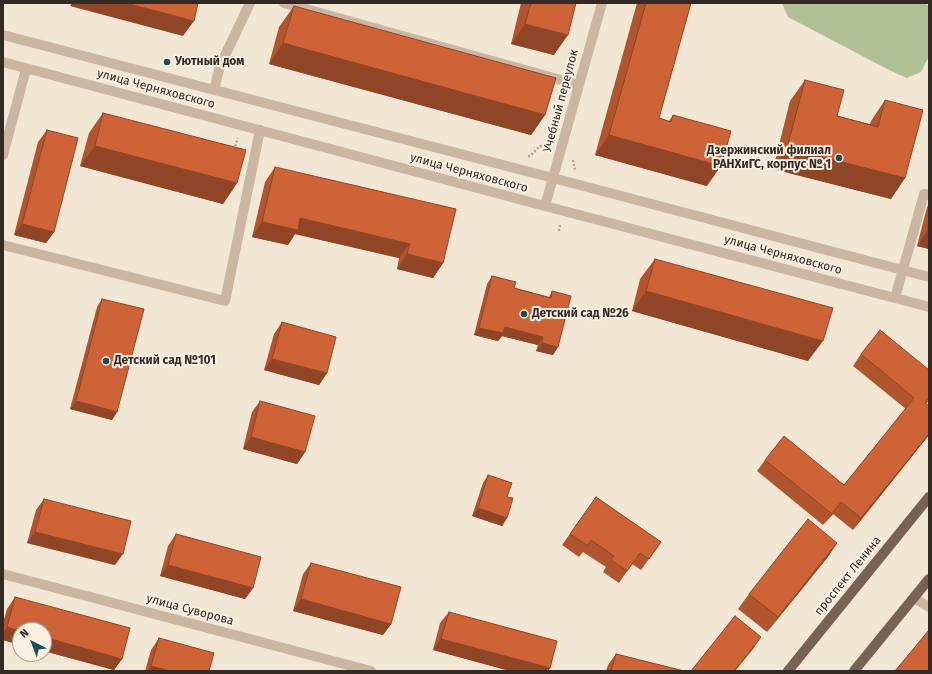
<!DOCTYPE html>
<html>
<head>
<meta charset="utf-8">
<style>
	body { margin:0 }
	#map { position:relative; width:932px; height:674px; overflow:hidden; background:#f2e6d5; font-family:"Fira Sans",sans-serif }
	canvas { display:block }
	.frame { position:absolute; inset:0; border:4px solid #342a24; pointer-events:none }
	.north { position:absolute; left:12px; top:622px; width:40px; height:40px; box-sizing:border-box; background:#faf0e1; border:1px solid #aba195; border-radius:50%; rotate:318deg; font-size:11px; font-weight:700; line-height:16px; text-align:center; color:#342a24 }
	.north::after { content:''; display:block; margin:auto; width:14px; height:18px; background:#185058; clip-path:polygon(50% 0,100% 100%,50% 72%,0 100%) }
</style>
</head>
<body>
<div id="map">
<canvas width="932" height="674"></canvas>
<div class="frame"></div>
<div class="north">N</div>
</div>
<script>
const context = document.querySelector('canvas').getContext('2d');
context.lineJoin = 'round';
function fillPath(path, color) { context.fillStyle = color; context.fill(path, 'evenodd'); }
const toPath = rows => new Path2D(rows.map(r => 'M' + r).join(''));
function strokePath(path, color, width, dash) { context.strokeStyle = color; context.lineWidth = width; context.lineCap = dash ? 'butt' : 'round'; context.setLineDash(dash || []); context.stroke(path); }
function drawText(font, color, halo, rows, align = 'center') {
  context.font = font + ' "Fira Sans",sans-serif'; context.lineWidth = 4; context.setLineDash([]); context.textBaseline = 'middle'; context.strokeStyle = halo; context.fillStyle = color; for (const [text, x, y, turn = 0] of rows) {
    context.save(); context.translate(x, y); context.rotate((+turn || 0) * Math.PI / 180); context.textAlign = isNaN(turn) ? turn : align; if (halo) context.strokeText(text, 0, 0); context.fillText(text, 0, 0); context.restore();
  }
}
fillPath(toPath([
	[782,3,924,3,929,6,929,56,921,72,907,78,889,70,788,17]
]), '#b0c295');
strokePath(toPath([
	[234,150,238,138],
	[528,156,530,156,540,146,548,148],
	[573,160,575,170,576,170],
	[559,231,560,224]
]), '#b6a08b', 2.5, [2, 2]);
strokePath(toPath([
	[284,3,579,85],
	[3,35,553,178,929,277],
	[3,62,545,206,929,307],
	[214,90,220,66,250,3],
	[3,155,26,69],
	[545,206,602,3],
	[3,245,225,301,260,130],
	[895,298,924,194,929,195],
	[3,574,371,671],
	[914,598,929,607]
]), '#cab6a1', 10);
strokePath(toPath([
	[788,671,929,497],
	[854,671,929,579]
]), '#776254', 10);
fillPath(toPath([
	[521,3,576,3,554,55,511,44],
	[637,3,691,3,659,118,669,121,673,115,707,186,595,155],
	[294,6,545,115,531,135,269,64,279,27],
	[805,80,837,116,870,124,871,121,885,100,905,178,891,199,773,169,790,101],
	[103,113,237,183,223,204,80,166,89,133],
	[47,130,54,232,46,243,14,235,38,142],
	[275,167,443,263,433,278,397,269,399,258,295,234,288,245,252,237,265,182],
	[929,204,929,249,917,246,927,207],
	[655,259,808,361,632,311,640,279],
	[492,276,514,288,549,297,552,291,558,347,553,355,536,351,538,345,502,336,498,341,474,335,487,284],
	[102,299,117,412,112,420,70,409,97,307],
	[282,322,327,373,319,385,264,370,274,334],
	[861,354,929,370,929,400,926,404,929,435,853,530,833,514,823,525,757,471,765,460,844,485,906,409,853,366],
	[260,401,305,452,297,464,243,449,252,412],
	[488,475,507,497,507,518,502,526,472,516,483,483],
	[596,497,661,542,641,570,632,564,619,583,603,572,606,567,583,552,579,557,562,545],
	[44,499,115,565,27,543,36,510],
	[176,534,253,588,245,599,160,576,168,546],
	[837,543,827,558,767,632,738,609,749,594],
	[311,563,391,624,383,635,293,611,303,574],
	[15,597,122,659,114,670,44,651,44,630,20,645,3,640,3,623,7,609],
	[449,612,550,668,548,671,510,671,433,650,440,623],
	[159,638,209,671,145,671,151,650],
	[616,654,684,671,606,671,608,665]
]), '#b1552f');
fillPath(toPath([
	[72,3,126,3,194,21,183,36,70,6],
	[525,24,568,35,554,55,511,44],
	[283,43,545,115,531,135,269,64],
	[609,135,721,166,707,186,595,155],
	[95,146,237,183,223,204,80,166],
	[787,148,905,178,891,199,773,169],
	[300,218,410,244,399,258,295,234,288,245,252,237,262,222],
	[22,224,54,232,46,243,14,235],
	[927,231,929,232,929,249,917,246],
	[407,254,443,263,433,278,397,269],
	[646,291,823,341,808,361,632,311],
	[505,327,543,337,538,345,502,336,498,341,474,335,479,328],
	[542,343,558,347,553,355,536,351],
	[272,359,327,373,319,385,264,370],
	[76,401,117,412,112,420,70,409],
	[929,434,929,435,853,530,861,518],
	[251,437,305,452,297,464,243,449],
	[841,502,833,514,823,525,832,514],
	[478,508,507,518,502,526,472,516],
	[35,532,123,554,115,565,27,543],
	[837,543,827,558,767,632,778,617],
	[168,565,253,588,245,599,160,576],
	[301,599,391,624,383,635,293,611],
	[7,627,20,631,20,645,3,640,3,633],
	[44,637,122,659,114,670,44,651],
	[761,637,753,649,735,671,734,671],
	[441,639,550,668,548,671,510,671,433,650],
	[151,666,170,671,148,671]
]), '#904526');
const building = toPath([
	[126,3,198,3,194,21,126,3],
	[531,3,576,3,568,35,525,24,531,3],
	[646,3,691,3,659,118,671,122,673,115,731,131,721,166,609,135,646,3],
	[294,6,556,78,545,115,283,43,294,6],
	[805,80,844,90,837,116,878,127,885,100,923,110,905,178,787,148,805,80],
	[103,113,246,150,237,183,95,146,103,113],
	[47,130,78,138,54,232,22,224,47,130],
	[275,167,456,209,443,263,407,254,410,244,300,218,298,230,262,222,275,167],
	[929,224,929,232,927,231,929,224],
	[655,259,833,308,823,341,646,291,655,259],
	[492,276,516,282,514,288,551,298,552,291,571,296,558,347,542,343,543,337,505,327,503,333,479,328,492,276],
	[102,299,144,309,117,412,76,401,102,299],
	[282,322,336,337,327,373,272,359,282,322],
	[880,330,929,370,929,398,925,403,929,406,929,434,861,518,841,502,832,514,765,460,784,436,844,485,914,398,861,354,880,330],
	[260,401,315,416,305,452,251,437,260,401],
	[488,475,512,483,507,497,513,498,507,518,478,508,488,475],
	[596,497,661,542,649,559,640,553,627,571,611,560,614,556,591,540,588,546,570,534,596,497],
	[44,499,131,521,123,554,35,532,44,499],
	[808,519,837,543,778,617,749,594,808,519],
	[176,534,261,557,253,588,168,565,176,534],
	[311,563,401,587,391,624,301,599,311,563],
	[15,597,130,628,122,659,44,637,44,630,20,630,20,631,7,627,15,597],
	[449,612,557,641,550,668,441,639,449,612],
	[735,616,761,637,734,671,691,671,735,616],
	[929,630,929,671,895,671,929,630],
	[159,638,214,653,209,671,170,671,151,666,159,638],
	[616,654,684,671,611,671,616,654]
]);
fillPath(building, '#ce6337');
strokePath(building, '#904526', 1);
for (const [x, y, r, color] of [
	[167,62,4,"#185058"],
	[839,158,4,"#185058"],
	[524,314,4,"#185058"],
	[106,361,4,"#185058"]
]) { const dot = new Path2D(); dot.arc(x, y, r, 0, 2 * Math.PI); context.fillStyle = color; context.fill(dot); strokePath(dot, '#faf0e1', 1.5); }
drawText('bold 12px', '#342a24', '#faf0e1', [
	["Уютный дом",175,62],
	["Дзержинский филиал",831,151,"right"],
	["РАНХиГС, корпус № 1",831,165,"right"],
	["Детский сад №26",532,314],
	["Детский сад №101",114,361]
], 'left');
drawText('12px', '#342a24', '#faf0e1', [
	["улица Черняховского",156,89,15],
	["Учебный переулок",561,101,-75],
	["улица Черняховского",469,173,15],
	["улица Черняховского",783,255,15],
	["проспект Ленина",848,576,-51],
	["улица Суворова",190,610,15]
]);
</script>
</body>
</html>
